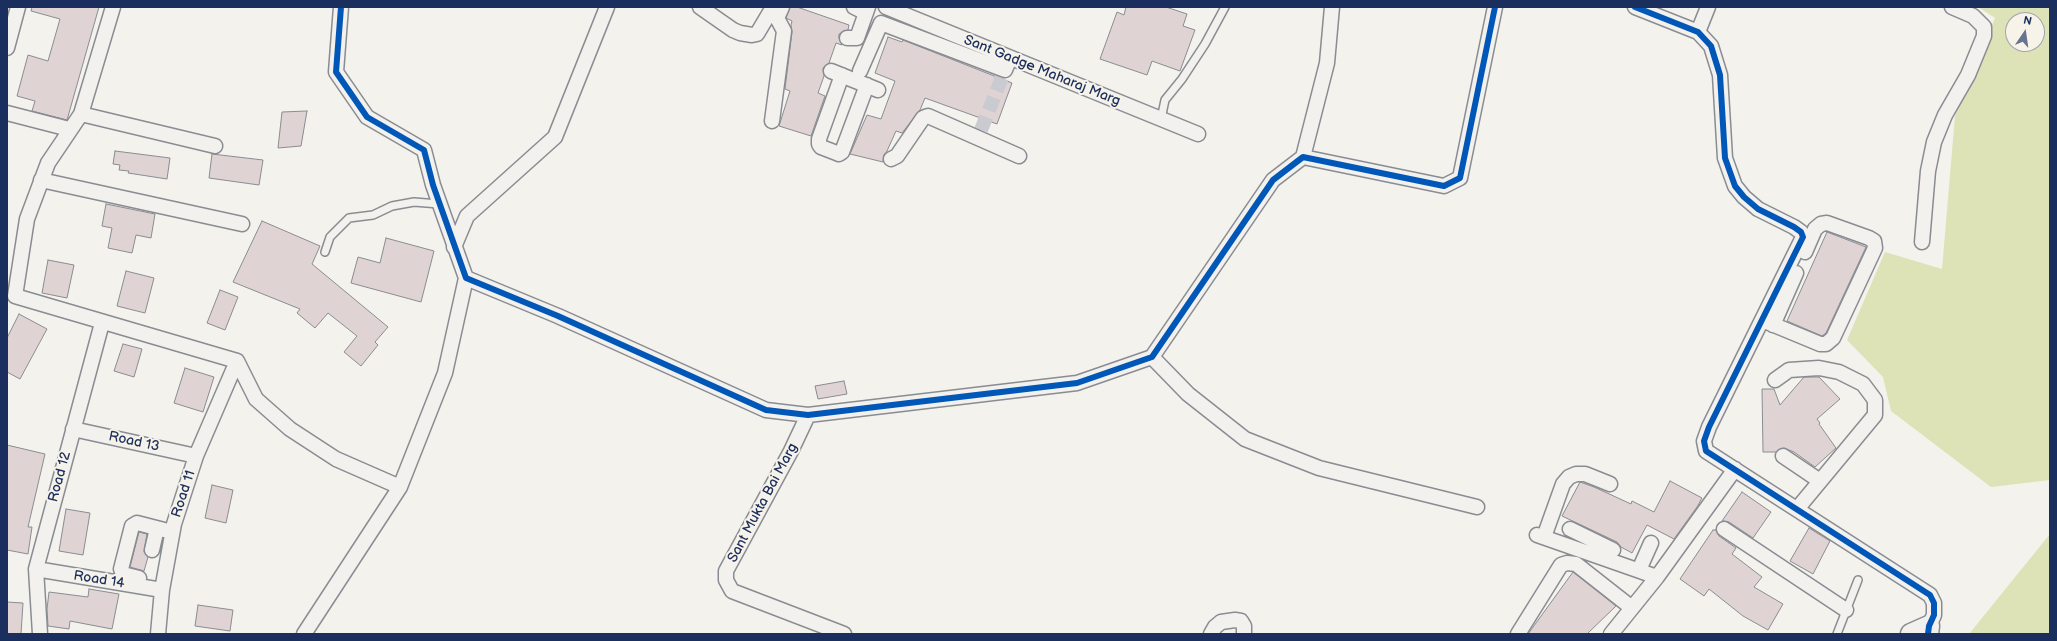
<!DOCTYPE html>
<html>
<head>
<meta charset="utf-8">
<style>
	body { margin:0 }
	#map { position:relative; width:2057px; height:641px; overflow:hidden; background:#f4f2ec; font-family:"Balsamiq Sans",sans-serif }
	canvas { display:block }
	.frame { position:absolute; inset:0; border:8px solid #1b2f5e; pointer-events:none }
	.north { position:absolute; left:2005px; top:12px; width:40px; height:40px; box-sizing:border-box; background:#f7f3e8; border:1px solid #9fa5b1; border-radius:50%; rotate:13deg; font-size:11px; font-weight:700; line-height:16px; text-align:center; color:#1b2f5e }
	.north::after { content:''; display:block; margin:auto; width:14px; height:18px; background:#677390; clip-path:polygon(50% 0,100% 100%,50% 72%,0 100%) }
</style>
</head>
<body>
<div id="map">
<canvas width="2057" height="641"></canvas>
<div class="frame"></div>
<div class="north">N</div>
</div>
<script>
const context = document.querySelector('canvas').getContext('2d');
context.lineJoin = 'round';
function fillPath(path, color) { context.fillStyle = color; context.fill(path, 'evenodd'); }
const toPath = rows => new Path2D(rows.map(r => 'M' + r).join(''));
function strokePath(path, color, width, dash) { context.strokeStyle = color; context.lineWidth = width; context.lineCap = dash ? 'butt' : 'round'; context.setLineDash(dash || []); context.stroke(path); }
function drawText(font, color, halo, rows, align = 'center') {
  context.font = font + ' "Balsamiq Sans",sans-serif'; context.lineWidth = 4; context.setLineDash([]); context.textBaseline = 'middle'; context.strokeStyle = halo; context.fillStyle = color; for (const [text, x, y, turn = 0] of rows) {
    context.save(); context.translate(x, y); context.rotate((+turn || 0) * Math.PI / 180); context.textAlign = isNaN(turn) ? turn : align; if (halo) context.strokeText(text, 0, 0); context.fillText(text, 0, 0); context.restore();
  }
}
fillPath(toPath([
	[1978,7,2050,7,2050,480,1991,487,1891,411,1883,377,1847,340,1885,252,1942,269,1955,116,1995,18],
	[2013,20,2037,20,2037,44,2013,44],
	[2050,534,2050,634,1969,634]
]), '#dde3b6');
const building = toPath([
	[32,7,99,7,67,120,32,111,35,101,17,96,28,55,48,61,60,19,31,11,32,7],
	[790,7,797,7,849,25,848,30,839,34,839,38,842,45,836,43,829,63,823,68,824,76,818,93,825,96,811,136,779,126,790,91,785,89,792,32,791,25,792,21,786,18,790,7],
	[1126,7,1166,7,1187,14,1183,26,1195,30,1180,71,1152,61,1147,75,1100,59,1117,12,1124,15,1126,7],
	[888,37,902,42,903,40,1012,83,997,124,925,98,920,110,902,133,896,131,887,151,884,155,883,162,850,154,867,115,881,119,895,81,875,73,888,37],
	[307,111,301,146,278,148,282,112,307,111],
	[115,151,170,158,167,179,128,173,129,171,119,170,120,165,113,164,115,151],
	[212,154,263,160,259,185,209,178,212,154],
	[106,204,155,214,151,238,136,235,132,253,108,248,112,228,102,226,106,204],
	[262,221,320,246,312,264,388,327,375,342,378,345,361,366,344,352,357,336,328,313,315,328,297,313,300,309,233,282,262,221],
	[1827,232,1866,247,1826,333,1822,336,1787,321,1827,232],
	[386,238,434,251,421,302,351,283,358,257,380,263,386,238],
	[48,260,74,265,67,298,42,293,48,260],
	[126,271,154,278,145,313,117,306,126,271],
	[220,290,238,297,225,330,207,323,220,290],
	[19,314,47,329,20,379,7,372,7,338,19,314],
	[123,344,142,349,134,377,114,371,123,344],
	[185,368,214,377,203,412,174,403,185,368],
	[1804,377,1819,377,1840,399,1817,419,1820,423,1819,424,1836,448,1815,467,1794,452,1784,448,1776,452,1763,452,1762,389,1774,389,1780,405,1804,377],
	[844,381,847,394,818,399,815,386,844,381],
	[7,445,45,454,28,527,32,527,28,554,7,550,7,445],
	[1670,481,1702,498,1697,507,1674,539,1647,525,1632,553,1621,547,1617,542,1562,516,1580,482,1594,487,1631,504,1632,501,1654,512,1670,481],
	[212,485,233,490,226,523,205,518,212,485],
	[1742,492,1771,512,1753,538,1729,522,1722,521,1742,492],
	[66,509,90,513,83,555,59,551,66,509],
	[1809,528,1830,541,1813,574,1790,561,1809,528],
	[1713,530,1716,530,1719,536,1736,548,1732,554,1762,577,1754,587,1783,604,1768,630,1743,616,1709,589,1704,596,1680,579,1713,530],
	[139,532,147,534,144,552,148,557,144,571,130,567,139,532],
	[1573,572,1616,606,1587,634,1528,634,1573,572],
	[89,589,119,594,112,629,70,621,69,629,48,626,47,609,49,592,88,597,89,589],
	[7,602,23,603,21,634,7,634,7,602],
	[198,605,233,610,230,631,195,626,198,605]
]);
fillPath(building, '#dfd3d4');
strokePath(building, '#898c92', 1);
strokePath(toPath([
	[981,130,1005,70]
]), '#c9cbd0', 14, [14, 7]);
const lane = toPath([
	[1161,119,1165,100,1182,79,1205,44,1225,7],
	[325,252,330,237,349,218,373,215,392,206,414,202,439,204],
	[1837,634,1858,580]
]);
const street = toPath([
	[113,7,81,114,48,163,27,219,15,296,237,361,256,399,290,429,336,459,400,487],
	[341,7,336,72,367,117,424,150,433,185,466,278,558,316,766,410,808,415,1077,383,1152,357,1273,180,1303,157,1444,186,1460,178,1495,7],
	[700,7,733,30,740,33,752,35,757,34,773,7],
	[854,7,866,13],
	[886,7,1198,134],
	[1635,7,1698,32,1711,46,1720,75,1725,158,1735,186,1744,197,1758,209,1794,227,1801,232,1803,237,1709,427,1704,441,1706,451,1930,595,1934,603,1934,615,1929,626],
	[1698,32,1708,7],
	[847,38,857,38,868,7],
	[7,48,18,7],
	[831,71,878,90],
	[860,71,881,23,1005,70,1010,58],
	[842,75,819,139,819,144,821,147,834,152,839,154,842,152,867,85],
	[7,113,69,129],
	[81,114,215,146],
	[772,121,784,31,777,18,782,7],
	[1303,157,1327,63,1332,7],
	[891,159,897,156,923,118,928,116,1019,156],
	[41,180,242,224],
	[1922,242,1928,171,1934,142,1945,115,1968,75,1984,36,1984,27,1973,16,1952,7],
	[454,247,467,216,555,137,607,7],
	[1762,320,1820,344,1826,344,1833,338,1875,248,1874,241,1869,238,1827,223,1821,224,1815,229,1805,252],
	[1773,325,1796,273],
	[1152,357,1188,394,1245,439,1319,468,1477,507],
	[1775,380,1789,370,1819,368,1839,372,1863,384,1875,400,1875,415,1797,509],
	[808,415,791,451,726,571,726,580,732,591,844,634],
	[73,429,196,456],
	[1783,456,1820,481],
	[1570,529,1613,550],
	[1724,529,1846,610],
	[1537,535,1657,577,1735,469],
	[1544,537,1563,484,1569,477,1576,474,1585,474,1610,484],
	[152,550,157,528],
	[36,569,162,590],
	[1639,570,1651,543],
	[139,578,123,574,121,569,132,526,137,523,172,532],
	[40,634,36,569,102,323],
	[158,634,162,590,174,524,196,456,237,361],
	[304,634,400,487,445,373,466,278],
	[1211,634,1215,627,1221,622,1235,620,1241,621,1244,626,1244,634],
	[1518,634,1561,565,1567,563,1576,564,1632,608],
	[1611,634,1657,577]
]);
const secondary = toPath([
	[1911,634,1929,626,1928,634]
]);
strokePath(lane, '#898c92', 10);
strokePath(street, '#898c92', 17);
strokePath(secondary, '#898c92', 23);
strokePath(lane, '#f2f1ed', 7);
strokePath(street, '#f2f1ed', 14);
strokePath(secondary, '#f2f1ed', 20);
strokePath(toPath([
	[341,7,336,72,367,117,424,150,433,185,466,278,558,316,766,410,808,415,1077,383,1152,357,1273,180,1303,157,1444,186,1460,178,1495,7],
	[1635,7,1698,32,1711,46,1720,75,1725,158,1735,186,1744,197,1758,209,1794,227,1801,232,1803,237,1709,427,1704,441,1706,451,1930,595,1934,603,1934,615,1929,626,1928,634]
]), '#0057b8', 6);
drawText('14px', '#1b2f5e', '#f7f3e8', [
	["Sant Gadge Maharaj Marg",1042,71,22],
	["Road 13",134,442,12],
	["Road 12",60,477,-75],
	["Road 11",184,494,-72],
	["Sant Mukta Bai Marg",763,503,-62],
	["Road 14",99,580,9]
]);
</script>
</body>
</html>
